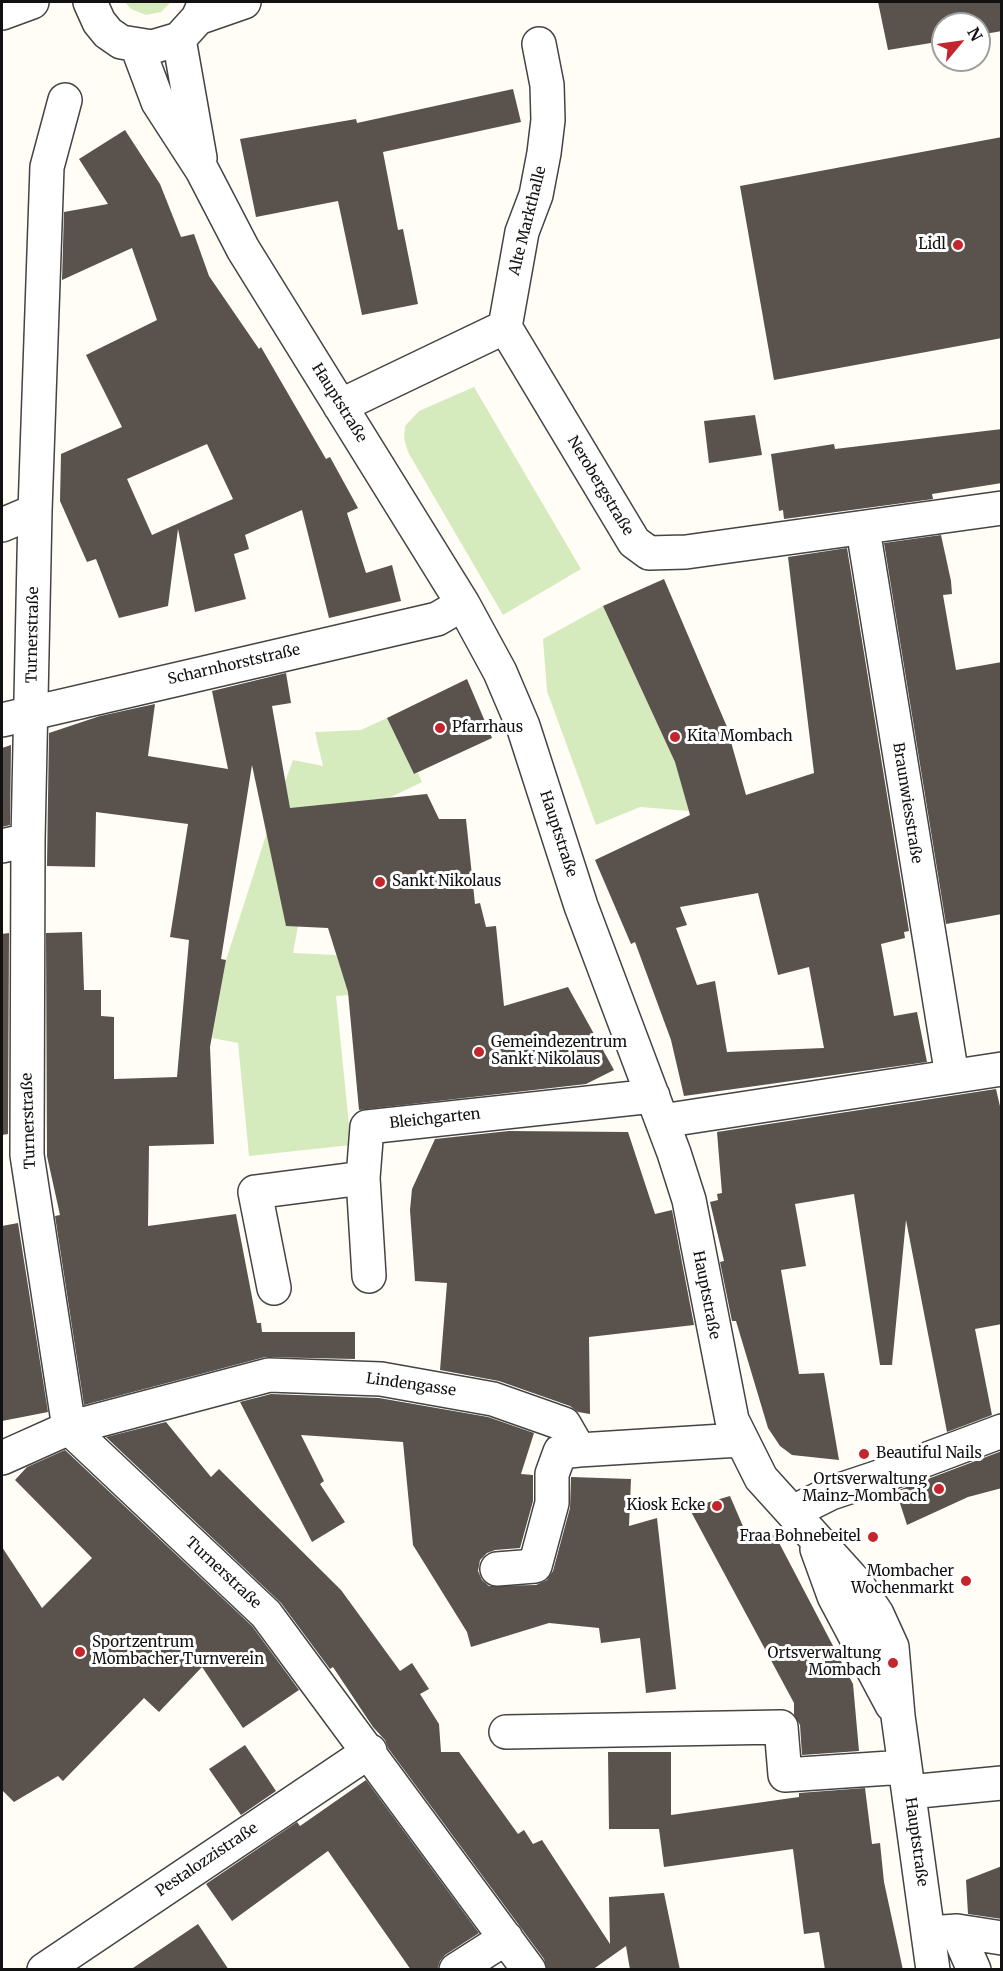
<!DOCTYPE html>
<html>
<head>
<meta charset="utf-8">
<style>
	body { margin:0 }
	#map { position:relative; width:1003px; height:1971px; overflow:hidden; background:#fffdf5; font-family:Merriweather,serif }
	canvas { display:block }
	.frame { position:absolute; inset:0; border:3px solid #111; pointer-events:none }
	.north { position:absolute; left:931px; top:12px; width:60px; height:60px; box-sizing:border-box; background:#fff; border:2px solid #a0a0a0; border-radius:50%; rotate:61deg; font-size:16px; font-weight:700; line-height:24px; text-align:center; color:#111 }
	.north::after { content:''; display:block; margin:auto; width:21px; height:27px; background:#c4262e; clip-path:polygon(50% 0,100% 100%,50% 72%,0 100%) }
</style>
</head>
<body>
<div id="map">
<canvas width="1003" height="1971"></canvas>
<div class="frame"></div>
<div class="north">N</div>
</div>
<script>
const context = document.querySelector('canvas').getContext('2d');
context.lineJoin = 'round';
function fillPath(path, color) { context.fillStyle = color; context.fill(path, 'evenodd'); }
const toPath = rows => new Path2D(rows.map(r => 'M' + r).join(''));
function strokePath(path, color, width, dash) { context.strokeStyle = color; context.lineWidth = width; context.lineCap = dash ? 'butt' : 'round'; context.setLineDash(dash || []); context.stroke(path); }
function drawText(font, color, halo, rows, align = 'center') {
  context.font = font + ' Merriweather,serif'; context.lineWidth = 6; context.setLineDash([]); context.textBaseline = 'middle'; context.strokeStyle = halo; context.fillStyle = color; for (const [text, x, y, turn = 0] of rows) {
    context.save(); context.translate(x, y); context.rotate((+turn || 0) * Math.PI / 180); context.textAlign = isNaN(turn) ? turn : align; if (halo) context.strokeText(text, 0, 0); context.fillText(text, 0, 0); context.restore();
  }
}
fillPath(toPath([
	[125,2,171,2,161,12,146,15,131,9],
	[474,387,581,569,503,615,408,452,404,438,405,426,419,411],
	[603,606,678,768,689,811,640,807,596,825,547,691,543,639],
	[387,718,411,768,414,774,418,773,422,782,389,798,323,805,320,847,279,862,286,925,298,926,293,953,336,955,341,969,415,991,336,996,351,1145,249,1156,238,1043,212,1038,226,960,269,826,293,760,323,766,315,732,361,730]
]), '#d5ebbd');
fillPath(toPath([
	[878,2,1002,2,1002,31,979,35,979,24,943,24,943,41,888,50],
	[513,89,521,122,383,152,398,230,403,229,418,304,362,315,338,201,256,217,240,139,356,119,357,123],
	[125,130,160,184,181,237,194,234,209,276,259,349,261,347,326,459,330,457,358,508,347,513,366,573,392,565,401,601,329,618,302,510,245,535,249,549,234,554,246,599,195,612,178,529,168,606,119,618,96,559,87,562,60,501,61,454,122,427,86,355,157,320,132,248,62,280,64,212,108,204,79,159],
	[207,444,233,499,152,535,127,479],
	[1002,137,1002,338,774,380,740,186],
	[755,415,762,455,709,463,704,421],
	[1002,429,1002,483,932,494,933,499,784,519,783,510,779,511,771,454,834,444,835,449],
	[941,535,951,581,952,594,943,595,956,670,1002,662,1002,914,946,924,884,543],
	[847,548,909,931,904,932,905,938,881,944,894,1016,917,1012,927,1062,684,1096,671,1040,635,942,631,944,595,860,690,815,675,762,603,606,664,579,733,741,731,742,746,795,814,773,788,557],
	[758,893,778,975,809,967,824,1048,727,1052,715,981,697,985,676,928,687,925,680,907],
	[286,673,291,703,272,706,290,808,427,794,439,819,466,819,475,904,480,903,486,927,496,926,504,1006,568,987,614,1070,586,1084,359,1110,348,992,328,928,286,926,252,765,221,959,226,960,210,1047,214,1144,149,1146,148,1226,236,1214,257,1323,261,1323,262,1332,355,1332,355,1359,265,1357,84,1405,55,1216,60,1215,47,1156,46,933,82,932,84,990,101,990,101,1016,114,1017,114,1079,177,1077,189,940,170,937,188,824,96,812,95,867,47,866,49,733,100,716,155,704,148,756,228,769,212,691],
	[467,679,492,738,414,774,387,718],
	[11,745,10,825,2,827,2,748],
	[9,933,8,1134,2,1135,2,934],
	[996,1089,1002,1115,1002,1324,975,1329,992,1415,947,1432,906,1220,892,1365,880,1365,854,1194,795,1204,806,1266,781,1270,799,1374,824,1373,839,1460,792,1455,780,1446,768,1428,736,1321,732,1321,720,1262,724,1261,710,1202,718,1200,717,1194,722,1193,717,1132],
	[509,1131,628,1132,655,1214,672,1210,694,1325,589,1337,590,1414,578,1412,570,1406,499,1381,440,1370,447,1283,415,1281,410,1210,412,1189,435,1139],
	[18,1223,48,1412,2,1421,2,1226],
	[271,1394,379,1398,488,1417,534,1433,521,1474,533,1475,533,1501,520,1548,495,1550,487,1553,480,1560,478,1571,482,1580,489,1586,536,1585,547,1580,553,1571,570,1508,571,1477,631,1479,629,1526,657,1518,676,1689,646,1693,640,1638,601,1643,599,1628,549,1623,471,1647,467,1632,413,1545,403,1442,301,1435,324,1481,320,1484,345,1522,312,1542,240,1402],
	[166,1422,211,1477,219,1469,341,1590,400,1671,412,1663,429,1689,420,1694,439,1724,441,1752,459,1752,518,1834,524,1830,533,1844,542,1840,610,1944,609,1897,664,1893,680,1970,630,1970,626,1946,592,1970,547,1970,544,1959,388,1748,385,1740,373,1727,333,1667,330,1669,281,1603,106,1437],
	[65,1450,252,1626,299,1690,243,1728,202,1667,159,1712,144,1698,63,1781,58,1776,14,1802,2,1790,2,1547,42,1608,92,1558,15,1480,27,1467],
	[1002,1451,1002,1488,968,1497,907,1525,896,1491],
	[730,1496,745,1531,775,1535,853,1684,859,1751,802,1755,800,1725,794,1715,794,1703,689,1508],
	[245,1745,276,1791,241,1815,209,1769],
	[608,1752,671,1752,671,1815,799,1797,799,1793,865,1788,872,1844,880,1843,884,1882,903,1970,825,1970,819,1932,804,1934,793,1849,664,1867,659,1829,609,1829],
	[366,1780,479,1933,445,1955,440,1961,437,1970,411,1970,328,1851,232,1921,206,1884,297,1822,300,1826],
	[1002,1866,1002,1919,968,1914,966,1880],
	[198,1924,229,1970,130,1970]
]), '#5a524d');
const minor = toPath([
	[90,2,99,22,108,33,121,42,152,47,179,39,198,18,205,2],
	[2,13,32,2],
	[198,18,244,2],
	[179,39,200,158],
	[137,46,158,102,202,170,243,249,463,604,500,672,523,726,581,906,674,1153,689,1200,732,1420,761,1478,857,1584,877,1614,892,1647,898,1716,933,1970],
	[65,100,47,167,35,511,28,840,27,1155,69,1428,266,1614,529,1970],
	[505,327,634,542,649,553,686,552,1002,508],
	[505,327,522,232,536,195,544,153,548,120,547,85,539,44],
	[340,406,505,327],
	[2,525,35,511],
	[863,529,952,1076],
	[2,720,437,619,463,604],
	[2,846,28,840],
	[662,1121,1002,1069],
	[369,1276,363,1178,367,1127,653,1096],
	[274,1288,255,1192,363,1178],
	[2,1458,69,1428,269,1375,381,1379,493,1399,564,1424,579,1450,739,1440],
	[793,1512,831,1493,885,1475,1002,1431],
	[817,1549,834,1596,892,1705],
	[497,1569,535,1566,552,1503,552,1474,560,1452,579,1450],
	[506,1732,781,1727,785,1775,905,1767],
	[909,1792,1002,1783],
	[957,1931,974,1970],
	[928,1933,957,1931,1002,1938],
	[44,1970,370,1751],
	[456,1970,506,1938]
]);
strokePath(minor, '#444', 36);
strokePath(minor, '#fff', 33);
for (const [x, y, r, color] of [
	[958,245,6,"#c4262e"],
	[440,728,6,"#c4262e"],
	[675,737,6,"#c4262e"],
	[380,882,6,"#c4262e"],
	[479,1052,6,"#c4262e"],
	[864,1454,6,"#c4262e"],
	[939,1489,6,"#c4262e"],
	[717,1506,6,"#c4262e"],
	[873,1537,6,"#c4262e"],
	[966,1581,6,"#c4262e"],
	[80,1652,6,"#c4262e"],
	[893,1663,6,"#c4262e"]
]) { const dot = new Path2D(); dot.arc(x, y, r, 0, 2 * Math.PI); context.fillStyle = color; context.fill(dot); strokePath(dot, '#fff', 2); }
drawText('15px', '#111', '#fff', [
	["Alte Markthalle",528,221,-76],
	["Hauptstraße",339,403,58],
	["Nerobergstraße",600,486,59],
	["Turnerstraße",33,635,-89],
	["Scharnhorststraße",234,665,-13],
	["Braunwiesstraße",907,803,81],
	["Hauptstraße",558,834,72],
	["Bleichgarten",435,1119,-6],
	["Turnerstraße",29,1121,-92],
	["Hauptstraße",706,1295,79],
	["Lindengasse",411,1385,8],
	["Turnerstraße",223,1573,43],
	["Hauptstraße",916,1842,82],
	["Pestalozzistraße",207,1860,-34]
]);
drawText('15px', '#111', '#fff', [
	["Lidl",946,245],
	["Pfarrhaus",452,728,"left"],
	["Kita Mombach",687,737,"left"],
	["Sankt Nikolaus",392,882,"left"],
	["Gemeindezentrum",491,1043,"left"],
	["Sankt Nikolaus",491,1060,"left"],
	["Beautiful Nails",876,1454,"left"],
	["Ortsverwaltung",927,1480],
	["Mainz-Mombach",927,1497],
	["Kiosk Ecke",705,1506],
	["Fraa Bohnebeitel",861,1537],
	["Mombacher",954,1572],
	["Wochenmarkt",954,1589],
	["Sportzentrum",92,1643,"left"],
	["Mombacher Turnverein",92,1660,"left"],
	["Ortsverwaltung",881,1654],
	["Mombach",881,1671]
], 'right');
</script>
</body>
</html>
